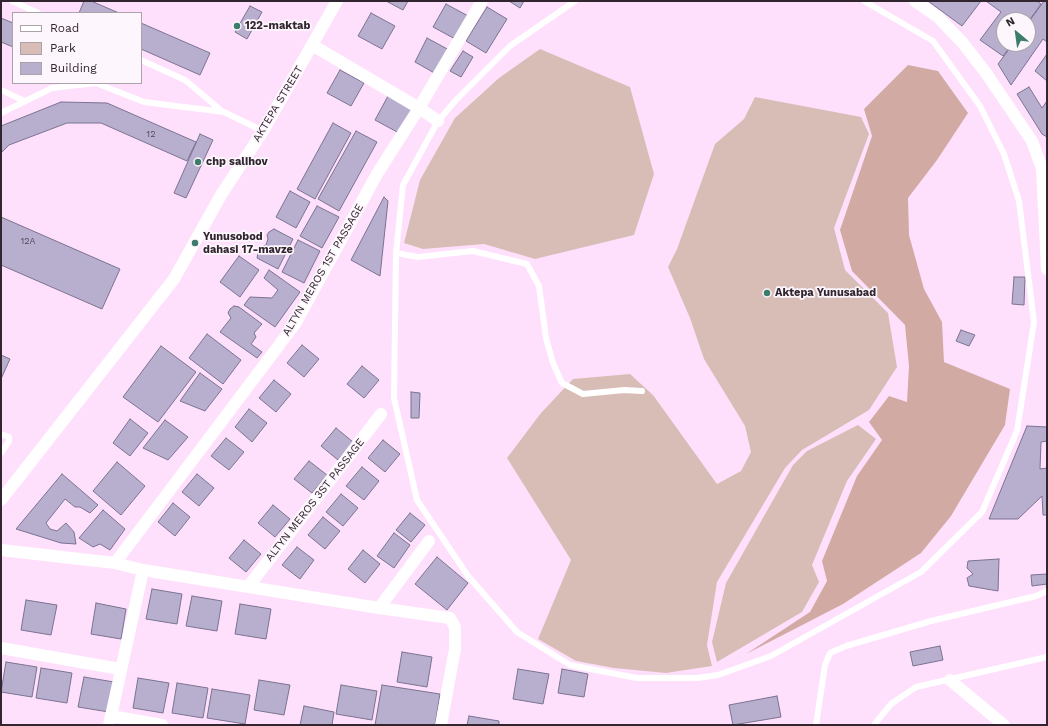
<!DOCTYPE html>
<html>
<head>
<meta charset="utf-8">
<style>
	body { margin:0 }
	#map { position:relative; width:1048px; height:726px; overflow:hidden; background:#ffe0fc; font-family:"Work Sans",sans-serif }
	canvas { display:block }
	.frame { position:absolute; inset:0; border:2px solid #312630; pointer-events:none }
	.legend { position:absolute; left:12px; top:12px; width:130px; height:72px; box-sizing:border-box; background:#fdf6fc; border:1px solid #aba3aa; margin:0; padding:5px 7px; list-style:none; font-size:12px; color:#312630 }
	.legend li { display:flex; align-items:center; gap:8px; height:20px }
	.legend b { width:20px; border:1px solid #aba3aa }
	.north { position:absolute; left:996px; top:12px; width:40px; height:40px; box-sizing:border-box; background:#fdf6fc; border:1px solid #aba3aa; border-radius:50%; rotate:331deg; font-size:11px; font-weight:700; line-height:16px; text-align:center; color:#312630 }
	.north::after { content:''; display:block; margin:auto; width:14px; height:18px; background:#3c7c6b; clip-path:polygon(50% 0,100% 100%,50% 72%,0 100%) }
</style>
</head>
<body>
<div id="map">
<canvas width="1048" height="726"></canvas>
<div class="frame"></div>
<ul class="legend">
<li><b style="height:5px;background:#fff"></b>Road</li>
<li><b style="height:11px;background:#d8bdb7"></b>Park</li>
<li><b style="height:11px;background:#b8afcf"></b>Building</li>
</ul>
<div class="north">N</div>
</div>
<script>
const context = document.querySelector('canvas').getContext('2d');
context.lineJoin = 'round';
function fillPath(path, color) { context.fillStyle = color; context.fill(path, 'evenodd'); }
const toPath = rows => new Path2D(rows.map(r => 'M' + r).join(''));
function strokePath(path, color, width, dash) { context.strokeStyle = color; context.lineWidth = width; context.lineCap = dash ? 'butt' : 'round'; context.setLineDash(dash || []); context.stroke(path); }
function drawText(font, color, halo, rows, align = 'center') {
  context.font = font + ' "Work Sans",sans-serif'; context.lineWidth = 3.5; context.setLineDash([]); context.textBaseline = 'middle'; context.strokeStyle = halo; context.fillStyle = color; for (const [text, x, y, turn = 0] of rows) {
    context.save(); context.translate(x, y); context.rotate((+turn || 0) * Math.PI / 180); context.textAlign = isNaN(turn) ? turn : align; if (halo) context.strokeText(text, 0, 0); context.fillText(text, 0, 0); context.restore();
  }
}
fillPath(toPath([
	[540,49,630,87,654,174,634,235,535,259,484,244,423,249,404,243,420,180,455,118,499,78],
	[755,97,861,117,869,134,834,228,845,270,888,313,897,367,869,410,802,450,785,468,717,582,707,645,712,666,666,673,614,668,576,661,538,639,571,560,507,458,541,413,573,379,630,374,653,395,717,484,741,471,751,452,745,426,704,359,690,318,668,267,677,249,715,144,744,119],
	[858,425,876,439,847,481,812,565,819,582,802,612,717,662,712,642,726,583,793,465,807,451]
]), '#d8bdb7');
fillPath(toPath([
	[908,65,938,71,968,113,937,160,908,198,909,235,924,289,942,322,944,362,1010,389,1005,425,951,516,921,553,843,604,746,654,810,612,827,581,822,561,857,476,882,440,869,422,889,396,907,402,909,366,905,325,852,271,840,230,872,136,864,109]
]), '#d1aba3');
const building = toPath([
	[84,1,91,1,119,13,79,13,84,1],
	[386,1,408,1,403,10,386,1],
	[509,1,524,1,520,8,509,1],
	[928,1,981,1,962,26,928,1],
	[986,1,1037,1,1041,4,1028,22,1028,20,1004,20,1004,44,1012,44,1003,56,980,40,1001,12,986,1],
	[1044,1,1047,1,1047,42,1043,39,1011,85,998,64,1013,44,1028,44,1028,23,1044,1],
	[446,4,470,17,457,40,433,27,446,4],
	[250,6,262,12,247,39,235,32,250,6],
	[487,7,507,19,486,53,466,41,487,7],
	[371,13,395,26,382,49,358,36,371,13],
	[1,18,13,23,13,47,1,42,1,18],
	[141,23,210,53,200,75,141,49,141,23],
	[427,38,451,51,438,75,415,62,427,38],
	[463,51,473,57,461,77,450,71,463,51],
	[1047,54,1047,81,1035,71,1047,54],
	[340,70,364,83,351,106,327,93,340,70],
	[1029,87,1042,108,1047,101,1047,137,1042,134,1017,94,1029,87],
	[388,96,412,109,399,133,375,120,388,96],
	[61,102,107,103,196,142,187,161,101,123,67,123,9,145,1,153,1,126,61,102],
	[333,123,351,133,315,199,297,189,333,123],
	[356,131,377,142,339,211,318,199,356,131],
	[200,134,213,140,186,198,174,193,200,134],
	[290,191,310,202,296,228,276,217,290,191],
	[384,197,388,201,380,276,351,260,384,197],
	[317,206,339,217,322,248,300,236,317,206],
	[1,217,120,269,102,309,1,265,1,217],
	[274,229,293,239,278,269,257,258,259,248,266,245,268,239,267,235,269,232,274,229],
	[298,240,320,251,304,283,282,272,298,240],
	[239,256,259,270,240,297,220,282,239,256],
	[269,270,300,292,275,327,244,305,250,297,272,298,278,290,264,278,269,270],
	[1014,277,1025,277,1024,305,1012,304,1014,277],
	[234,306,239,307,262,324,254,333,256,337,251,344,262,352,257,358,220,332,231,318,228,313,230,309,234,306],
	[961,330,975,335,969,346,956,341,961,330],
	[207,334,241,360,223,384,189,358,207,334],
	[302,345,319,359,304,377,287,363,302,345],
	[161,346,196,372,158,422,123,397,161,346],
	[1,355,10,359,1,379,1,355],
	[362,366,379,380,364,398,347,384,362,366],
	[200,373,222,389,205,411,180,401,200,373],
	[274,380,291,394,276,412,259,398,274,380],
	[411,392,420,393,419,418,411,418,411,392],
	[249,409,267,423,252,442,235,427,249,409],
	[130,419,148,433,130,456,113,443,130,419],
	[165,420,188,437,168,460,143,448,165,420],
	[1027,426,1047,427,1047,441,1041,442,1040,469,1047,468,1047,515,1043,515,1042,496,1018,519,989,519,1027,426],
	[336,428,353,442,338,460,321,446,336,428],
	[226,438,244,452,229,470,211,456,226,438],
	[383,440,400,454,385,472,368,458,383,440],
	[309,461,327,475,312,493,294,479,309,461],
	[117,462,145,486,121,515,93,491,117,462],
	[362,467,379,481,364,500,346,486,362,467],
	[62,474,98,505,90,513,80,507,75,507,65,499,46,523,50,529,57,531,66,523,74,532,76,544,61,543,16,529,62,474],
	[197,474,214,488,199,506,182,492,197,474],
	[341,494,358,508,343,526,326,512,341,494],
	[173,503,190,517,175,536,158,522,173,503],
	[273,505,290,519,275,537,258,523,273,505],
	[103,510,125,529,110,550,100,544,93,547,79,538,103,510],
	[410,513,425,525,411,542,396,530,410,513],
	[323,517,340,531,325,549,308,535,323,517],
	[394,533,410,545,394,568,377,556,394,533],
	[244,540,261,554,246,572,229,558,244,540],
	[297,547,314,560,300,579,282,565,297,547],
	[363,550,380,564,365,583,348,569,363,550],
	[437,557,468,583,447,610,415,584,437,557],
	[999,559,998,591,969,586,967,578,973,574,967,568,968,561,999,559],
	[1047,574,1047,584,1032,586,1031,575,1047,574],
	[152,589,182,594,177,624,146,619,152,589],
	[192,596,222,601,217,631,186,626,192,596],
	[26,600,57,605,51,635,21,630,26,600],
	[96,603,126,609,121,639,91,634,96,603],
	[240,604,271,609,266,639,235,634,240,604],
	[940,646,943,660,913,666,910,652,940,646],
	[402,652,432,657,427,687,397,682,402,652],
	[6,662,37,667,32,697,1,692,6,662],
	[41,668,72,673,67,703,36,698,41,668],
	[518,669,549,674,543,704,513,699,518,669],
	[562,669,588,674,584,697,558,693,562,669],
	[84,677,114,682,109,712,78,707,84,677],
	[138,678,169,683,163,713,133,708,138,678],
	[259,680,290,685,284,715,254,710,259,680],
	[177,683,208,688,203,718,172,713,177,683],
	[341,685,377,691,372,720,336,714,341,685],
	[382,685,440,694,435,725,375,725,382,685],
	[212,689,250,695,245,724,207,718,212,689],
	[777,696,781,717,733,725,729,705,777,696],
	[304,706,334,712,332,725,300,725,304,706],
	[469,716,499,721,499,725,467,725,469,716]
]);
fillPath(building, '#b8afcf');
strokePath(building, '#7b7291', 1);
strokePath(toPath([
	[12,1,38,13],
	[575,1,510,46,457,99,438,121,403,185,396,253,394,398,417,500,468,576,517,632,570,665,637,678,697,678,718,675,771,656,921,572,982,512,1017,431,1034,322,1019,201,1004,154,980,106,933,41,864,1],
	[141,60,185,80,223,112],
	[1,90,24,101],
	[1,113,52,88,96,83,144,102,224,112,263,131],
	[396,253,418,257,473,251,527,264,539,286,546,338,553,363,562,383,583,394,624,390,642,391],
	[1,434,9,437,9,441,1,453],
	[816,725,825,665,830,653,846,646,931,621,1036,596,1047,591],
	[874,725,891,704,916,687,1047,657]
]), '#fff', 6);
strokePath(toPath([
	[915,1,938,17,962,42,986,73,1032,141,1042,169,1047,269],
	[312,45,419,108,438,121],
	[1,500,174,279,221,195,263,131,337,1],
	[1,550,115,563,143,570,379,608,429,541],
	[115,563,295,324,377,174,419,108,482,1],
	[248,587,381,414],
	[379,608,450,618,455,627,455,649,441,725],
	[1,648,120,669],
	[950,680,1004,725],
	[111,716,162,725],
	[109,725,143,570]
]), '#fff', 12);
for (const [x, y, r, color] of [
	[237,26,4,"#3c7c6b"],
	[198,162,4,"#3c7c6b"],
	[195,243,4,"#3c7c6b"],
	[767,293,4,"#3c7c6b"]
]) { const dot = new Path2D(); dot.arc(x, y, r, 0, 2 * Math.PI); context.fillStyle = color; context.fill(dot); strokePath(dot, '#fdf6fc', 1.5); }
drawText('9px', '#534858', null, [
	["12",151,134],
	["12A",28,241]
]);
drawText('bold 11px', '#312630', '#fdf6fc', [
	["122-maktab",245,26],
	["chp salihov",206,162],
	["Yunusobod",203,237],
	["dahasi 17-mavze",203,250],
	["Aktepa Yunusabad",775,293]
], 'left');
drawText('11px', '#312630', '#fdf6fc', [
	["AKTEPA STREET",278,104,-59],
	["ALTYN MEROS 1ST PASSAGE",323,270,-60],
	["ALTYN MEROS 3ST PASSAGE",315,500,-52]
]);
</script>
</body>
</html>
